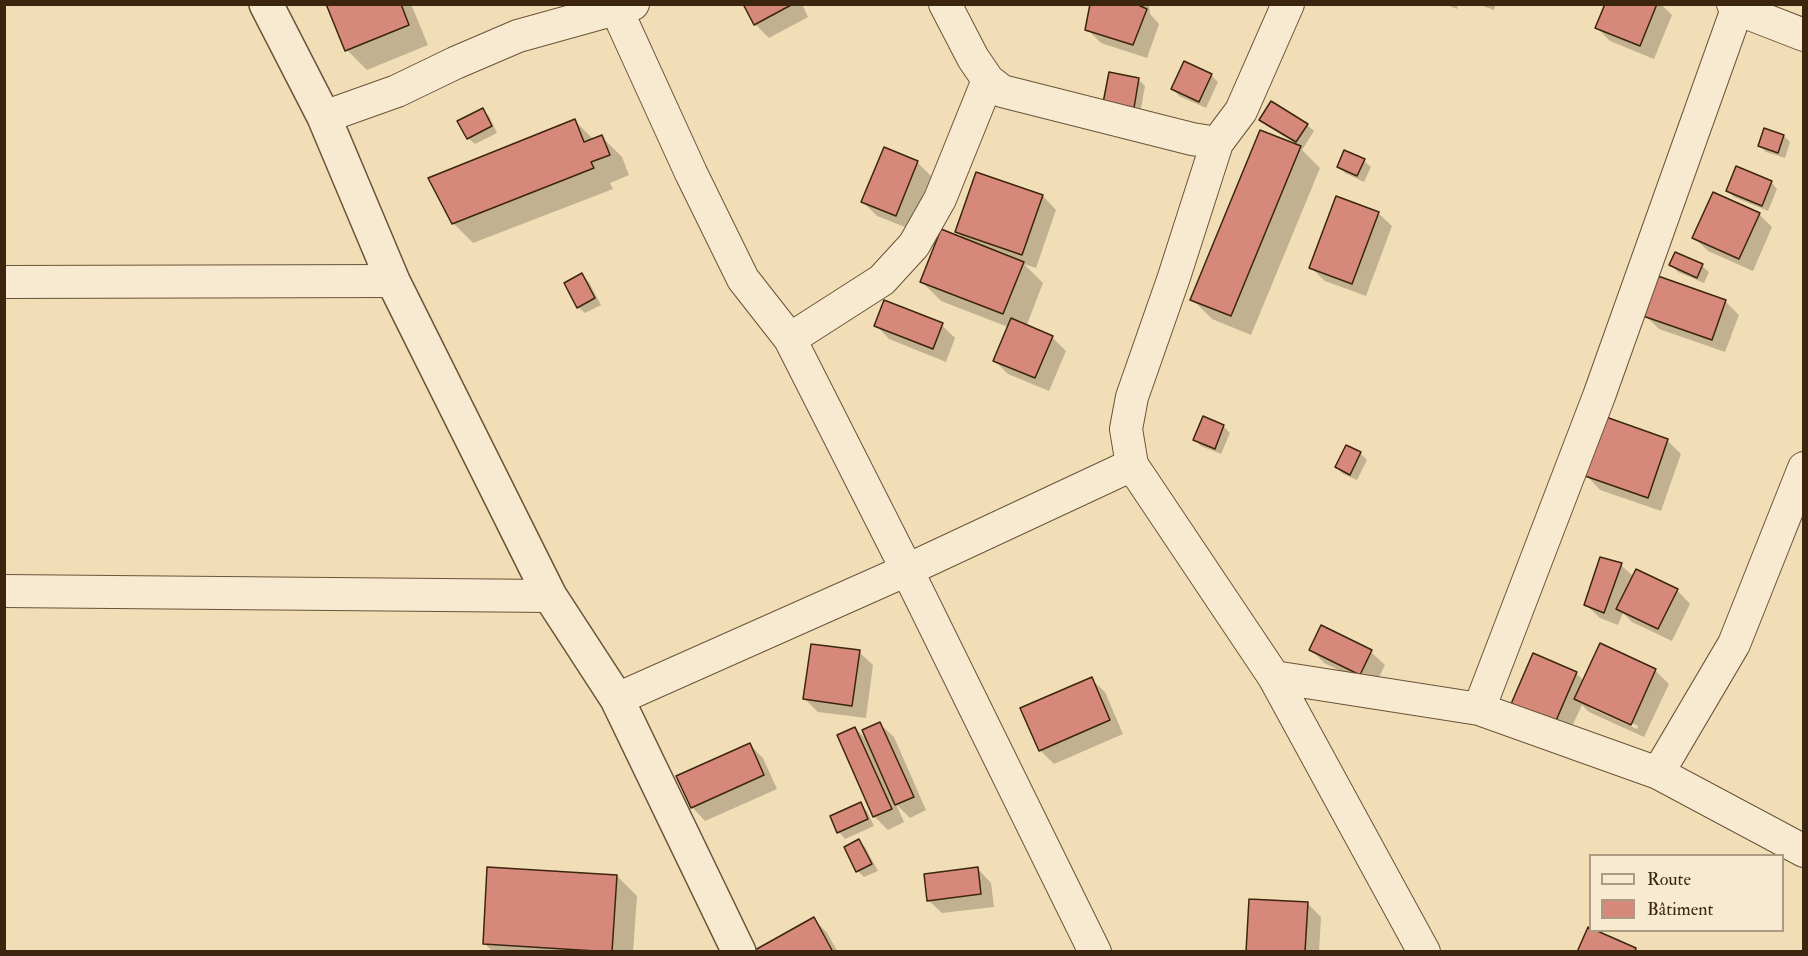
<!DOCTYPE html>
<html>
<head>
<meta charset="utf-8">
<style>
	body { margin:0 }
	#map { position:relative; width:1808px; height:956px; overflow:hidden; background:#f2deb6; font-family:"IM FELL Double Pica",serif }
	canvas { display:block }
	.frame { position:absolute; inset:0; border:6px solid #3c250e; pointer-events:none }
	.legend { position:absolute; left:1589px; top:854px; width:195px; height:78px; box-sizing:border-box; background:#f7ead0; border:2px solid #ac9b82; margin:0; padding:8px 10px; list-style:none; font-size:18px; color:#3c250e }
	.legend li { display:flex; align-items:center; gap:12px; height:30px }
	.legend b { width:30px; border:2px solid #ac9b82 }
</style>
</head>
<body>
<div id="map">
<canvas width="1808" height="956"></canvas>
<div class="frame"></div>
<ul class="legend">
<li><b style="height:8px;background:#f7ead0"></b>Route</li>
<li><b style="height:16px;background:#d6887b"></b>Bâtiment</li>
</ul>
</div>
<script>
const context = document.querySelector('canvas').getContext('2d');
context.lineJoin = 'round';
function fillPath(path, color) { context.fillStyle = color; context.fill(path, 'evenodd'); }
const toPath = rows => new Path2D(rows.map(r => 'M' + r).join(''));
function strokePath(path, color, width, dash) { context.strokeStyle = color; context.lineWidth = width; context.lineCap = dash ? 'butt' : 'round'; context.setLineDash(dash || []); context.stroke(path); }
fillPath(toPath([
	[328,4,411,4,428,45,367,70,347,50],
	[745,4,802,4,808,17,769,38,755,24],
	[1091,4,1149,4,1150,14,1159,24,1147,58,1101,43,1087,29],
	[1444,4,1458,4,1457,9],
	[1477,4,1496,4,1494,10],
	[1606,4,1661,4,1672,15,1654,59,1610,41,1597,28],
	[1211,75,1218,82,1206,108,1179,96,1173,89],
	[1138,79,1145,86,1140,114,1112,109],
	[483,110,489,116,497,133,475,144,468,138],
	[1261,120,1307,125,1314,131,1302,150,1320,168,1251,335,1212,319,1192,299,1300,146,1267,126],
	[575,121,594,140,602,137,622,157,629,175,610,183,613,189,473,243,453,223],
	[1784,136,1790,142,1785,158,1766,152,1759,145],
	[1344,152,1364,161,1371,167,1364,182,1345,173,1338,167],
	[917,162,931,176,910,229,877,216,863,202],
	[977,174,1043,196,1056,210,1036,268,1024,264,1043,283,1026,327,1052,337,1066,351,1049,391,1008,374,995,361,1008,327,941,301,921,281,966,241,957,232],
	[1771,182,1777,189,1768,211,1734,197,1727,190],
	[1378,213,1392,226,1366,296,1325,281,1311,268],
	[1759,214,1772,227,1753,271,1708,251,1694,238],
	[1671,265,1702,266,1709,272,1704,283,1678,272],
	[582,275,589,282,601,305,585,313,578,307],
	[1725,301,1739,315,1725,352,1659,329,1645,315],
	[876,325,942,325,955,338,946,362,889,339],
	[1223,426,1230,433,1221,454,1201,446,1195,440],
	[1667,440,1681,454,1661,511,1600,490,1587,476],
	[1360,453,1367,460,1357,480,1343,474,1337,467],
	[1601,559,1621,565,1634,577,1677,590,1690,604,1672,641,1632,622,1623,613,1618,625,1600,618,1586,605],
	[1311,649,1371,652,1385,665,1374,687,1324,663],
	[859,652,873,665,866,718,818,712,805,699],
	[1655,670,1669,684,1644,737,1589,712,1582,705,1568,735,1526,717,1576,673,1584,681],
	[1590,705,1638,726,1637,729,1590,708],
	[1091,679,1105,692,1123,734,1054,764,1040,750],
	[880,724,894,737,926,810,910,818,896,804,904,822,888,830,874,816,855,728,869,742],
	[750,745,763,758,777,789,705,821,692,807],
	[860,804,867,811,874,826,845,839,839,832],
	[859,841,865,847,878,871,864,877,858,871],
	[978,869,991,883,994,907,942,913,928,900],
	[617,876,637,896,633,952,493,952,484,943],
	[1307,903,1321,917,1319,952,1247,952],
	[814,919,827,933,838,952,758,952]
]), '#0003');
const building = toPath([
	[326,4,401,4,409,25,345,51,326,4],
	[743,4,793,4,754,25,743,4],
	[1090,4,1136,4,1147,9,1133,45,1085,30,1090,4],
	[1605,4,1657,4,1640,46,1595,28,1605,4],
	[1184,61,1212,74,1199,102,1171,89,1184,61],
	[1109,72,1139,78,1134,108,1103,103,1109,72],
	[1271,101,1308,124,1296,142,1259,120,1271,101],
	[483,108,492,126,467,139,457,121,483,108],
	[575,119,584,142,602,135,610,155,591,162,594,168,452,224,428,178,575,119],
	[1764,128,1784,135,1778,153,1758,146,1764,128],
	[1260,130,1301,146,1231,316,1190,300,1260,130],
	[884,147,918,161,896,216,861,202,884,147],
	[1344,150,1365,159,1357,176,1337,167,1344,150],
	[1736,166,1772,181,1762,206,1726,191,1736,166],
	[976,172,1043,195,1022,255,955,232,976,172],
	[1713,192,1760,213,1739,259,1692,238,1713,192],
	[1336,196,1379,212,1352,284,1309,268,1336,196],
	[941,229,1024,262,1003,314,920,282,941,229],
	[1675,252,1703,264,1697,278,1669,265,1675,252],
	[582,273,595,298,577,308,564,283,582,273],
	[1658,276,1726,300,1712,340,1643,316,1658,276],
	[884,300,943,323,933,349,874,326,884,300],
	[1011,318,1053,336,1035,378,993,361,1011,318],
	[1203,416,1224,425,1215,449,1193,440,1203,416],
	[1606,417,1668,439,1648,498,1585,476,1606,417],
	[1346,445,1361,452,1350,475,1335,467,1346,445],
	[1600,557,1622,563,1604,613,1584,605,1600,557],
	[1636,569,1678,589,1658,629,1616,609,1636,569],
	[1321,625,1372,650,1360,675,1309,650,1321,625],
	[1600,643,1656,669,1631,725,1574,699,1600,643],
	[811,644,860,650,852,706,803,699,811,644],
	[1533,653,1577,672,1555,723,1511,704,1533,653],
	[1092,677,1110,720,1039,751,1020,708,1092,677],
	[880,722,914,797,895,805,862,730,880,722],
	[855,727,892,809,873,817,837,735,855,727],
	[750,743,764,775,691,808,676,776,750,743],
	[861,802,868,819,837,833,830,816,861,802],
	[859,839,872,864,856,872,844,847,859,839],
	[487,867,617,875,612,952,483,944,487,867],
	[978,867,981,894,927,901,924,874,978,867],
	[1249,899,1308,902,1305,952,1246,952,1249,899],
	[814,917,833,952,756,952,755,950,814,917],
	[1588,927,1590,930,1595,930,1636,948,1635,952,1577,952,1588,927]
]);
fillPath(building, '#d6887b');
strokePath(building, '#3c250e', 1.5);
const minor = toPath([
	[614,4,691,173,743,279,790,339,907,570,1095,952],
	[945,4,973,58,988,80,1002,91,1192,139,1217,143,1241,111,1288,4],
	[1733,4,1737,9,1804,35],
	[324,117,397,91,455,63,518,36,633,4],
	[1217,143,1174,277,1132,397,1126,429,1132,465,1274,677,1424,952],
	[4,282,393,281],
	[790,339,882,280,914,245,940,199,988,80],
	[4,591,550,596],
	[1274,677,1479,709,1658,773,1804,851],
	[617,699,907,570,1132,465],
	[1479,709,1599,396,1737,9],
	[1658,773,1734,644,1804,468]
]);
const tertiary = toPath([
	[266,4,324,117,393,281,550,596,617,699,739,952]
]);
strokePath(minor, '#6a5338', 34);
strokePath(tertiary, '#6a5338', 36);
strokePath(minor, '#f7ead0', 32);
strokePath(tertiary, '#f7ead0', 33);
</script>
</body>
</html>
